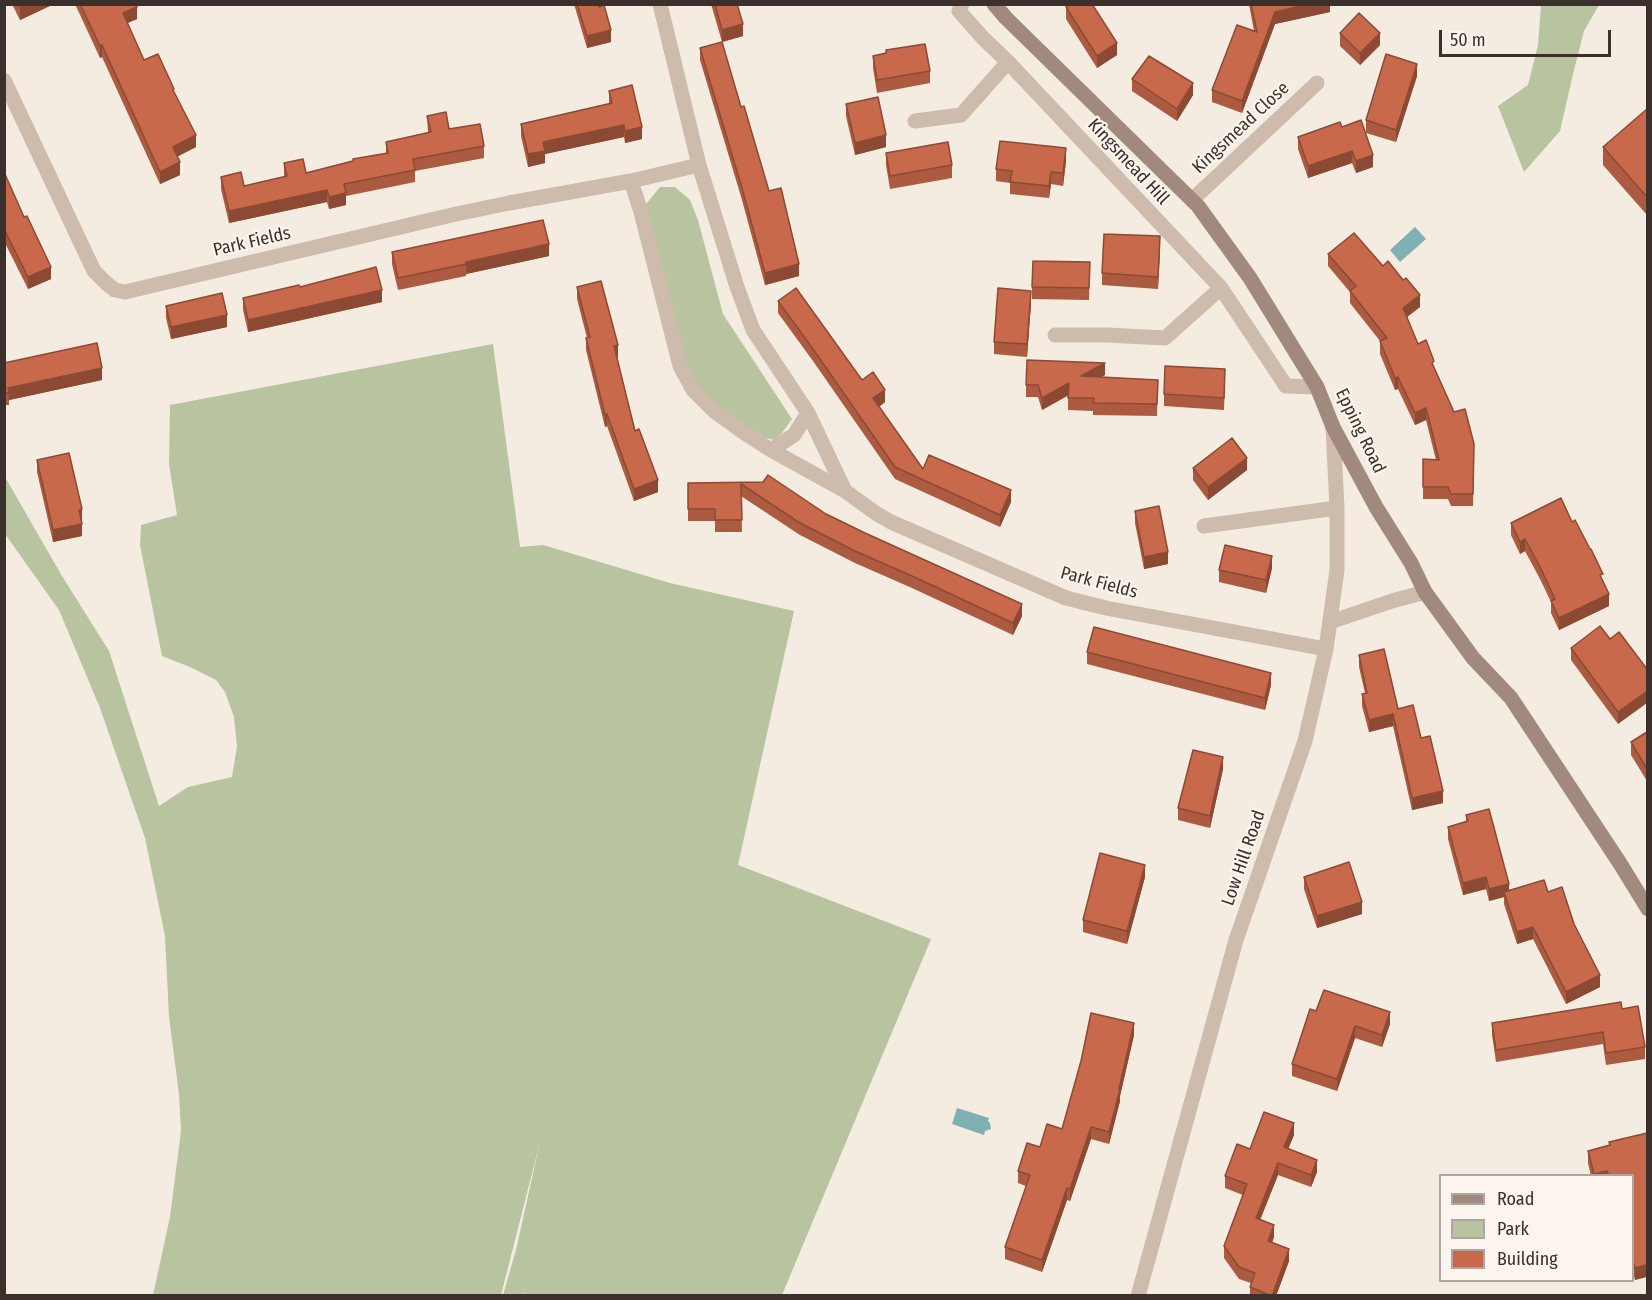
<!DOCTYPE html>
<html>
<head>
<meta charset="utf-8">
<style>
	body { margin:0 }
	#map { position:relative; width:1652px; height:1300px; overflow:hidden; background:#f4ebe1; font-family:"Fira Sans Condensed",sans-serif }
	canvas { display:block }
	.frame { position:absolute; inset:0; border:6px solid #3b302b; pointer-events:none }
	.legend { position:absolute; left:1439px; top:1174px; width:195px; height:108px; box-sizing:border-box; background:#fbf5ee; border:2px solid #aea6a0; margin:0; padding:8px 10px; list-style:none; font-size:18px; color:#3b302b }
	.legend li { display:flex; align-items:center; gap:12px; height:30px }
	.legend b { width:30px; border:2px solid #aea6a0 }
	.scale { position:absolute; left:1439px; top:30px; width:172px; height:27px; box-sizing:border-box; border:3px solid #3b302b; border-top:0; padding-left:8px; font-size:18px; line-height:21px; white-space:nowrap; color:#3b302b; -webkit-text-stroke:4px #fbf5ee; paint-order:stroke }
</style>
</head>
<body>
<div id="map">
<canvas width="1652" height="1300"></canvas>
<div class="frame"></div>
<ul class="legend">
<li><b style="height:8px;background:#a18a7d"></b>Road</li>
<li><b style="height:16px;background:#b8c4a0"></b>Park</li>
<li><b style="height:16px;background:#c8694b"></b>Building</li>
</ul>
<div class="scale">50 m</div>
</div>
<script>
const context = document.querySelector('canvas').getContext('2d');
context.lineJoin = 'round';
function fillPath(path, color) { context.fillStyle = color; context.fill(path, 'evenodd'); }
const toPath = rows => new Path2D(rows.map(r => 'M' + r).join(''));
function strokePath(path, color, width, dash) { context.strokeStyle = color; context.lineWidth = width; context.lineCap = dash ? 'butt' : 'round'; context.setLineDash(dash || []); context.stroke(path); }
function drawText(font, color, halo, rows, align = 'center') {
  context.font = font + ' "Fira Sans Condensed",sans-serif'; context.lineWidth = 4.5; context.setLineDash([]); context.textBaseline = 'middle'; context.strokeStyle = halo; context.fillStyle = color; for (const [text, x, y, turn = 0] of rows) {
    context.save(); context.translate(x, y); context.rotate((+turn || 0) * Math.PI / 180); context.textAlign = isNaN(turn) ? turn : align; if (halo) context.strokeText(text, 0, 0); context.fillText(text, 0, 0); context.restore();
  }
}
fillPath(toPath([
	[1541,5,1599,5,1584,31,1574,70,1560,131,1524,172,1498,106,1528,85,1538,45],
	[660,187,675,187,690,200,698,220,723,314,792,419,782,433,774,440,743,432,693,390,646,204],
	[493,344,520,547,543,545,670,583,794,611,738,865,931,939,782,1295,523,1295,524,1291,522,1295,503,1295,516,1250,540,1142,501,1295,153,1295,170,1217,181,1131,179,1094,169,1017,165,936,145,838,100,708,59,610,5,534,5,477,62,576,109,651,159,806,188,787,232,777,237,746,234,717,225,692,216,680,190,667,162,656,140,545,141,525,177,515,169,464,170,405]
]), '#b8c4a0');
fillPath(toPath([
	[1415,227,1426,239,1400,262,1390,250],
	[957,1108,989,1118,988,1121,990,1123,991,1129,985,1131,984,1135,952,1124]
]), '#7fb0b2');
strokePath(toPath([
	[660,4,699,165,737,287,753,330,808,413,845,491,877,514,891,522,1066,598,1106,608,1326,649],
	[962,4,959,11,983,38,1008,62,1221,288],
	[4,80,94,271,106,283,115,290,125,292,456,214,509,203,631,181,699,165],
	[915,121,961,115,1008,62],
	[631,181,641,212,680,366,693,390,714,411,743,432,771,450,845,491],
	[1192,200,1317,83],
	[1055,335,1107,335,1165,338,1221,288,1286,386,1317,387],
	[771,450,794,435,808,413],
	[1204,526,1337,508],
	[1330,622,1392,601,1425,592],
	[1138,1296,1236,940,1305,741,1326,649,1337,570,1337,508,1333,427]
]), '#cdbbac', 15);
strokePath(toPath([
	[994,4,1006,18,1198,206,1250,278,1317,387,1333,427,1376,507,1411,563,1425,592,1473,658,1511,698,1621,865,1648,909]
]), '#a18a7d', 15);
fillPath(toPath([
	[12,4,54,4,20,20],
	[75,4,136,4,137,19,127,23,144,60,174,92,196,147,177,156,180,175,160,184,102,57,100,58],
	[574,4,598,4,611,42,587,48],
	[711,4,737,4,743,36,722,42],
	[1249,4,1330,4,1330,12,1275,24,1242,113,1212,102,1212,90,1254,31],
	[1066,7,1117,55,1097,68,1066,19],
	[1340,33,1380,45,1360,65,1340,46],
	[700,48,741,107,769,191,799,276,765,285,742,200,700,60],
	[873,56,930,71,930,83,877,93,873,68],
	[1417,76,1396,142,1366,133,1366,120],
	[1132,79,1193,95,1177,121,1132,91],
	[609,91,642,139,625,143,624,137,545,154,545,163,528,167,521,136,521,124,609,104],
	[846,104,886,147,855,155,846,116],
	[1647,109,1647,215,1603,165,1603,147],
	[427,116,449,129,484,146,484,158,415,171,415,182,346,196,346,205,329,209,327,202,229,223,221,189,221,177,244,186,284,177,284,163,306,173,386,153,386,142,428,133],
	[1342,127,1373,167,1356,173,1352,163,1308,178,1298,149,1298,137],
	[886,153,952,165,952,178,890,189,886,165],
	[1066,161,1063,186,1051,184,1049,198,1010,194,1010,183,996,181,996,169],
	[4,172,51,279,28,289,4,241],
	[1160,249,1158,289,1102,285,1102,273],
	[392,252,549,256,466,274,466,276,398,290,392,264],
	[1328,254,1383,266,1420,307,1407,317,1418,344,1434,368,1454,412,1474,444,1473,506,1451,506,1448,499,1423,499,1423,459,1436,460,1426,420,1415,425,1398,389,1395,390,1380,354,1380,341,1350,303,1350,292,1328,266],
	[1090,262,1089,300,1032,299,1032,287],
	[300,287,382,302,248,332,243,310,243,298],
	[577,287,618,357,617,357,635,431,658,492,634,501,607,426,605,427,586,350,586,338,587,338,577,299],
	[778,301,885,402,879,407,923,469,1011,502,1000,527,895,479,813,361,778,313],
	[1031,303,1027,357,994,354,994,342],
	[166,306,227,327,171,339,166,318],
	[4,363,102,380,9,400,9,405,4,405],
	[1105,375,1101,377,1158,380,1157,416,1093,415,1093,411,1068,410,1068,395,1042,410,1038,397,1026,397,1026,385],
	[1225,381,1224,410,1164,406,1164,394],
	[37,460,82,521,82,536,53,542,37,472],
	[1193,468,1247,470,1208,500,1193,480],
	[763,482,826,514,1022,616,1013,635,912,588,855,563,800,535,741,496,742,532,715,532,715,521,688,521,688,483],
	[1135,511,1168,564,1144,569,1135,523],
	[1511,523,1603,581,1609,606,1559,630,1551,613,1551,602,1540,579,1525,551,1520,554,1511,535],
	[1272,568,1266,593,1219,582,1219,570],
	[1619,632,1618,724,1571,660,1571,648,1610,639],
	[1087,652,1271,685,1265,710,1087,664],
	[1359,655,1421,738,1443,803,1412,810,1393,726,1369,732,1362,706,1362,694,1365,693,1359,667],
	[1647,732,1647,781,1631,755,1631,742],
	[1223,769,1210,828,1178,820,1178,808],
	[1466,815,1509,891,1548,892,1574,924,1600,987,1566,1004,1533,939,1517,944,1504,904,1504,897,1489,901,1486,889,1463,895,1448,839,1448,827,1466,822],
	[1145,877,1127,944,1083,932,1083,920],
	[1304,877,1362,914,1317,928,1304,889],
	[1622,1009,1645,1047,1645,1059,1606,1065,1603,1044,1496,1062,1492,1035,1492,1023],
	[1316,1011,1390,1024,1382,1047,1355,1038,1337,1091,1292,1076,1292,1064],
	[1134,1035,1120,1096,1120,1101,1109,1144,1091,1139,1070,1201,1067,1200,1042,1272,1005,1259,1005,1247,1026,1186,1018,1183,1018,1171,1040,1147,1062,1129],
	[1647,1133,1647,1282,1646,1277,1635,1280,1632,1270,1632,1176,1591,1176,1588,1163,1588,1151,1609,1145,1609,1142],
	[1294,1135,1288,1149,1317,1172,1311,1187,1278,1175,1260,1220,1274,1237,1272,1243,1289,1261,1276,1296,1250,1296,1250,1287,1251,1283,1239,1279,1224,1258,1224,1246,1243,1195,1225,1188,1225,1176,1250,1149]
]), '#ac5a40');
fillPath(toPath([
	[27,4,54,4,20,20,20,8],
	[1310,4,1330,4,1330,12,1275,24,1242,113,1242,101,1275,12],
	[137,7,137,19,123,25,123,13],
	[743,24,743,36,722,42,722,30],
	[611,30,611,42,587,48,587,36],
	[1380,33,1380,45,1360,65,1360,53],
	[1117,43,1117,55,1097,68,1097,56],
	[102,45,102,57,100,58,100,46],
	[1417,64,1417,76,1396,142,1396,130],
	[1193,83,1193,95,1177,121,1177,109],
	[624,125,624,137,545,154,545,163,528,167,528,154,543,142],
	[642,127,642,139,625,143,625,131],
	[196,135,196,147,173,159,173,147],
	[886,135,886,147,855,155,855,143],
	[1066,148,1066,161,1063,186,1063,173],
	[1352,151,1352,163,1308,178,1308,166],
	[1373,155,1373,167,1356,173,1356,161],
	[180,162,180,175,160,184,160,172],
	[1051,172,1051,184,1049,198,1049,186],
	[327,190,327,202,229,223,229,211],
	[346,193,346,205,329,209,329,197],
	[1160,236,1160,249,1158,289,1158,277],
	[549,244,549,256,466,274,466,262],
	[799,264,799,276,765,285,765,273],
	[51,267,51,279,28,289,28,277],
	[382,290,382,302,248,332,248,320],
	[1031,291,1031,303,1027,357,1027,344],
	[1420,295,1420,307,1403,320,1403,308],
	[227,315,227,327,171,339,171,327],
	[618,345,618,357,614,358,614,346],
	[1105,363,1105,375,1081,388,1081,376],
	[102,368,102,380,9,400,8,388],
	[1398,377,1398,389,1395,390,1395,378],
	[1069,383,1069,395,1042,410,1042,398],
	[885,390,885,402,873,411,873,398],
	[1426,408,1426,420,1415,425,1415,413],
	[607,414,607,426,605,427,605,415],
	[1247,458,1247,470,1208,500,1208,487],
	[658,480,658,492,634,501,634,489],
	[1011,490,1011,502,1000,527,1000,515],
	[82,509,82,521,79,522,79,510],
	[82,524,82,536,53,542,53,530],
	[1525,539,1525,551,1520,554,1520,542],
	[1168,552,1168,564,1144,569,1144,557],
	[1272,556,1272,568,1266,593,1266,580],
	[1609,594,1609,606,1559,630,1559,618],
	[1022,604,1022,616,1013,635,1013,623],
	[1271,673,1271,685,1265,710,1265,698],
	[1647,691,1647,703,1618,724,1618,712],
	[1393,714,1393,726,1369,732,1369,720],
	[1223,757,1223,769,1210,828,1210,816],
	[1443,791,1443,803,1412,810,1412,798],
	[1145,865,1145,877,1127,944,1127,931],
	[1486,877,1486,889,1463,895,1463,883],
	[1509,884,1509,896,1504,892,1504,897,1489,901,1489,889],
	[1362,902,1362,914,1317,928,1317,916],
	[1533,927,1533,939,1517,944,1517,932],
	[1600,975,1600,987,1566,1004,1566,992],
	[1390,1012,1390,1024,1382,1047,1382,1035],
	[1134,1023,1134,1035,1120,1096,1120,1101,1109,1144,1109,1132],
	[1355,1026,1355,1038,1337,1091,1337,1079],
	[1294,1123,1294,1135,1284,1159,1284,1147],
	[1091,1127,1091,1139,1070,1201,1070,1189],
	[1317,1160,1317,1172,1311,1187,1311,1175],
	[1278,1163,1278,1175,1256,1230,1256,1218],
	[1607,1171,1607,1176,1594,1176,1594,1174],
	[1067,1188,1067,1200,1042,1272,1042,1260],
	[1274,1225,1274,1237,1268,1253,1268,1241],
	[1289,1249,1289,1261,1276,1296,1272,1296],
	[1646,1265,1646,1277,1635,1280,1635,1268]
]), '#8c4a34');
const building = toPath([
	[18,4,27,4,20,8,18,4],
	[80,4,136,4,137,7,123,13,144,60,158,54,174,89,173,90,196,135,173,147,180,162,160,172,102,45,100,46,80,4],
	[577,4,598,4,599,7,604,5,611,30,587,36,577,4],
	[715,4,737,4,743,24,722,30,715,4],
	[1070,4,1092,4,1117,43,1097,56,1066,7,1070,4],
	[1251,4,1310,4,1275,12,1242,101,1212,90,1237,25,1257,32,1251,4],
	[1359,13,1380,33,1360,53,1340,33,1359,13],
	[722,42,741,107,744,106,769,191,781,188,799,264,765,273,742,188,700,48,722,42],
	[925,44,930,71,877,80,873,56,886,53,886,50,925,44],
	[1386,54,1417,64,1396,130,1366,120,1386,54],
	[1149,56,1193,83,1177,109,1132,79,1149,56],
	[632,85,642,127,625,131,624,125,543,142,545,151,528,154,521,124,612,103,609,91,632,85],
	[878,97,886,135,855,143,846,104,878,97],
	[1647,109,1647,197,1603,147,1647,109],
	[446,112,449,129,480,124,484,146,413,159,415,170,344,184,346,193,329,197,327,190,229,211,221,177,241,172,244,186,287,176,284,163,303,159,306,173,353,161,353,159,388,153,386,142,431,132,427,116,446,112],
	[1361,120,1373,155,1356,161,1352,151,1308,166,1298,137,1340,122,1342,127,1361,120],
	[1000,141,1066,148,1063,173,1051,172,1049,186,1010,182,1012,171,996,169,1000,141],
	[948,142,952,165,890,176,886,153,948,142],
	[4,172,24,217,27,216,51,267,28,277,4,229,4,172],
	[543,220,549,244,466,262,466,264,398,278,392,252,543,220],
	[1354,233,1383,266,1388,261,1403,280,1406,278,1420,295,1403,308,1418,344,1426,340,1434,361,1432,363,1454,412,1465,409,1474,444,1473,494,1451,494,1448,487,1423,487,1423,459,1439,460,1426,408,1415,413,1398,377,1395,378,1380,341,1387,338,1350,291,1356,286,1328,254,1354,233],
	[1104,234,1160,236,1158,277,1102,273,1104,234],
	[1033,261,1090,262,1089,288,1032,287,1033,261],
	[376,267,382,290,248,320,243,298,299,285,300,287,376,267],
	[601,281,618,345,614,346,635,431,639,429,658,480,634,489,607,414,605,415,586,338,590,337,577,287,601,281],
	[796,288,862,380,873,372,885,390,873,398,923,469,929,455,1011,490,1000,515,895,467,813,349,778,301,796,288],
	[998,288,1031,291,1027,344,994,342,998,288],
	[222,293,227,315,171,327,166,306,222,293],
	[97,343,102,368,8,388,9,393,4,393,4,363,97,343],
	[1027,360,1105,363,1081,376,1158,380,1157,404,1093,403,1094,398,1068,398,1069,383,1042,398,1038,385,1026,385,1027,360],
	[1165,366,1225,369,1224,398,1164,394,1165,366],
	[1232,438,1247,458,1208,487,1193,468,1232,438],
	[69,453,82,509,79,510,82,524,53,530,37,460,69,453],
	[768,475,826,514,865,533,1022,604,1013,623,912,576,855,551,800,523,741,484,742,520,715,520,715,509,688,509,688,483,763,482,768,475],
	[1561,498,1572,522,1575,520,1590,549,1591,549,1603,574,1600,575,1609,594,1559,618,1551,601,1555,599,1540,567,1525,539,1520,542,1511,523,1561,498],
	[1159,506,1168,552,1144,557,1135,511,1159,506],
	[1225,545,1272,556,1266,580,1219,570,1225,545],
	[1600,626,1610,639,1619,632,1647,669,1647,691,1618,712,1571,648,1600,626],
	[1094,627,1271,673,1265,698,1087,652,1094,627],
	[1384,649,1398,709,1413,705,1421,738,1430,736,1443,791,1412,798,1393,714,1369,720,1362,694,1367,693,1359,655,1384,649],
	[1647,732,1647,769,1631,742,1647,732],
	[1193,750,1223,757,1210,816,1178,808,1193,750],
	[1489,809,1509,884,1489,889,1486,877,1463,883,1448,827,1468,821,1466,815,1489,809],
	[1100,853,1145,865,1127,931,1083,920,1100,853],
	[1349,862,1362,902,1317,916,1304,877,1349,862],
	[1544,880,1548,892,1562,887,1574,924,1600,975,1566,992,1533,927,1517,932,1504,892,1544,880],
	[1324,990,1390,1012,1382,1035,1355,1026,1337,1079,1292,1064,1310,1009,1316,1011,1324,990],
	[1621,1002,1622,1009,1638,1006,1645,1047,1606,1053,1603,1032,1496,1050,1492,1023,1621,1002],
	[1091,1013,1134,1023,1119,1089,1120,1089,1109,1132,1091,1127,1070,1189,1067,1188,1042,1260,1005,1247,1030,1175,1018,1171,1027,1143,1040,1147,1047,1124,1062,1129,1081,1061,1091,1013],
	[1264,1112,1294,1123,1284,1147,1317,1160,1311,1175,1278,1163,1256,1218,1274,1225,1268,1241,1289,1249,1272,1296,1250,1287,1255,1273,1239,1267,1224,1246,1247,1184,1225,1176,1237,1144,1250,1149,1264,1112],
	[1647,1133,1647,1270,1646,1265,1635,1268,1632,1258,1632,1176,1609,1176,1607,1171,1594,1174,1588,1151,1610,1145,1609,1142,1647,1133]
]);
fillPath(building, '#c8694b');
strokePath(building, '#8c4a34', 1.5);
drawText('18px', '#3b302b', '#fbf5ee', [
	["Kingsmead Close",1241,128,-43],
	["Kingsmead Hill",1128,162,47],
	["Park Fields",252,242,-13],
	["Epping Road",1360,431,64],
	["Park Fields",1099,583,15],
	["Low Hill Road",1244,858,-71]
]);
</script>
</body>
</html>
